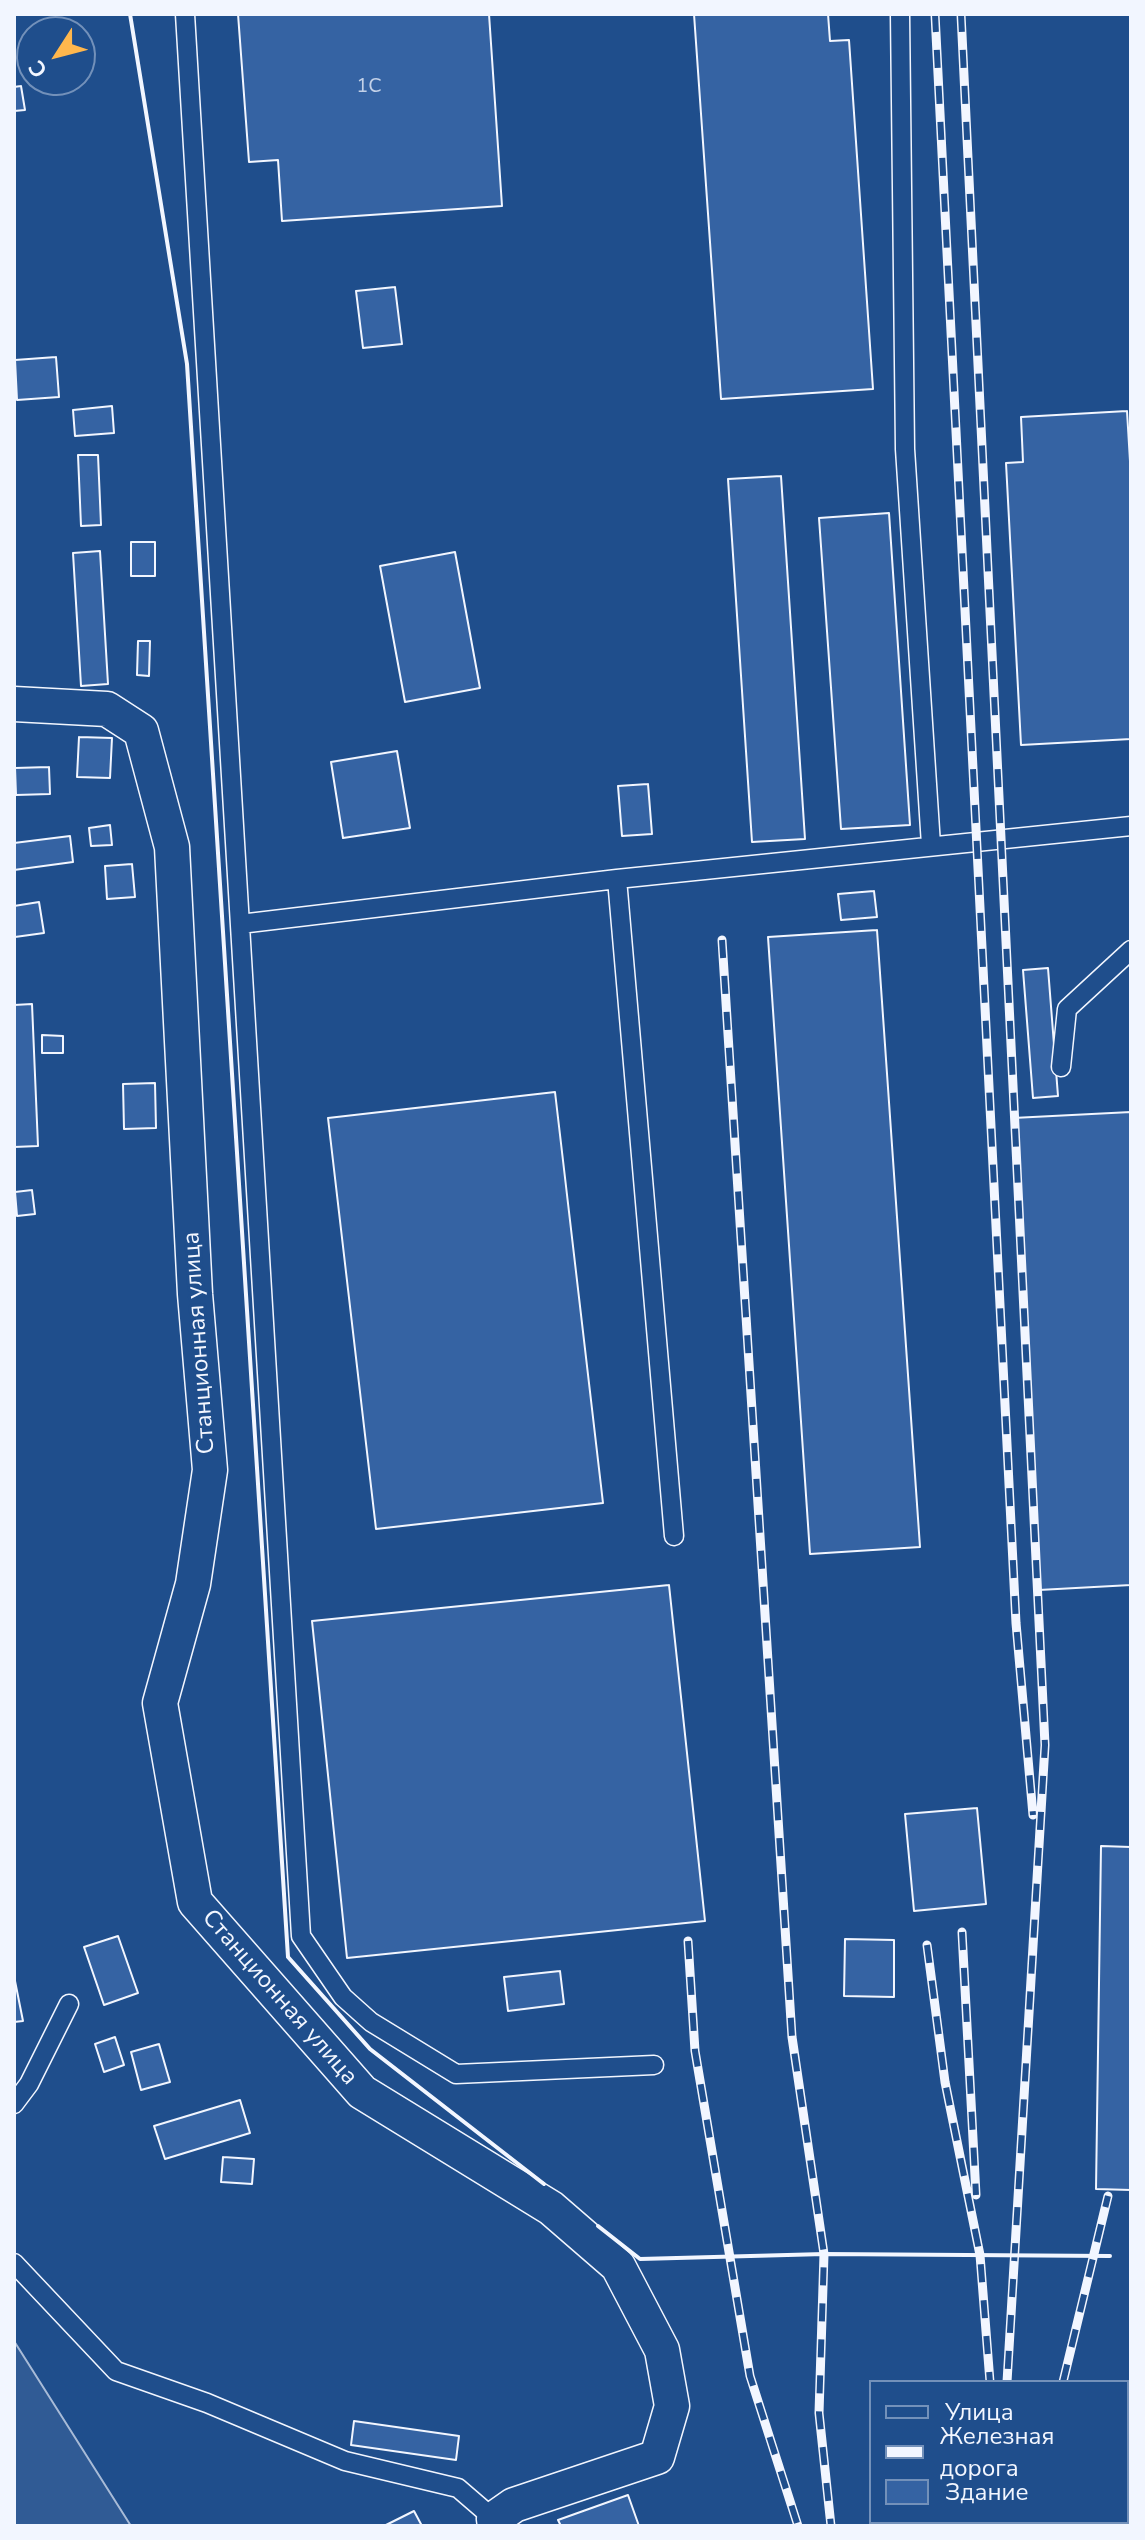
<!DOCTYPE html>
<html>
<head>
<meta charset="utf-8">
<style>
	body { margin:0 }
	#map { position:relative; width:1145px; height:2540px; overflow:hidden; background:#1f4e8c; font-family:"Nunito Sans",sans-serif }
	canvas { display:block }
	.frame { position:absolute; inset:0; border:16px solid #f2f6ff; pointer-events:none }
	.legend { position:absolute; left:869px; top:2380px; width:260px; height:144px; box-sizing:border-box; background:#1f4e8c; border:2px solid #7391ba; margin:0; padding:10px 14px; list-style:none; font-size:24px; color:#f2f6ff }
	.legend li { display:flex; align-items:center; gap:16px; height:40px }
	.legend b { width:40px; border:2px solid #7391ba }
	.north { position:absolute; left:16px; top:16px; width:80px; height:80px; box-sizing:border-box; background:#1f4e8c; border:2px solid #7391ba; border-radius:50%; rotate:234deg; font-size:22px; font-weight:700; line-height:32px; text-align:center; color:#f2f6ff }
	.north::after { content:''; display:block; margin:auto; width:28px; height:36px; background:#ffb74d; clip-path:polygon(50% 0,100% 100%,50% 72%,0 100%) }
</style>
</head>
<body>
<div id="map">
<canvas width="1145" height="2540"></canvas>
<div class="frame"></div>
<ul class="legend">
<li><b style="height:10px;background:#1f4e8c"></b>Улица</li>
<li><b style="height:10px;background:#f2f6ff"></b>Железная дорога</li>
<li><b style="height:22px;background:#3563a3"></b>Здание</li>
</ul>
<div class="north">С</div>
</div>
<script>
const context = document.querySelector('canvas').getContext('2d');
context.lineJoin = 'round';
function fillPath(path, color) { context.fillStyle = color; context.fill(path, 'evenodd'); }
const toPath = rows => new Path2D(rows.map(r => 'M' + r).join(''));
function strokePath(path, color, width, dash) { context.strokeStyle = color; context.lineWidth = width; context.lineCap = dash ? 'butt' : 'round'; context.setLineDash(dash || []); context.stroke(path); }
function drawText(font, color, halo, rows, align = 'center') {
  context.font = font + ' "Nunito Sans",sans-serif'; context.lineWidth = 6; context.setLineDash([]); context.textBaseline = 'middle'; context.strokeStyle = halo; context.fillStyle = color; for (const [text, x, y, turn = 0] of rows) {
    context.save(); context.translate(x, y); context.rotate((+turn || 0) * Math.PI / 180); context.textAlign = isNaN(turn) ? turn : align; if (halo) context.strokeText(text, 0, 0); context.fillText(text, 0, 0); context.restore();
  }
}
const built = toPath([
	[14,2341,131,2526,14,2526,14,2341]
]);
fillPath(built, '#305b95');
strokePath(built, '#a8bbd7', 2);
const building = toPath([
	[238,14,489,14,502,206,282,221,278,160,249,162,238,14],
	[694,14,828,14,830,41,849,40,873,389,721,399,694,14],
	[21,86,25,110,14,111,14,87,21,86],
	[395,287,402,344,363,348,356,291,395,287],
	[56,357,59,397,17,400,15,360,56,357],
	[112,406,114,433,75,436,73,410,112,406],
	[1127,411,1131,478,1131,739,1021,745,1006,463,1023,462,1021,417,1127,411],
	[78,455,98,455,101,525,81,526,78,455],
	[781,476,805,839,752,842,728,479,781,476],
	[889,513,910,825,841,829,819,518,889,513],
	[131,542,155,542,155,576,131,576,131,542],
	[100,551,108,684,81,686,73,553,100,551],
	[455,552,480,688,405,702,380,566,455,552],
	[138,641,150,641,149,676,137,675,138,641],
	[79,737,112,738,110,778,77,777,79,737],
	[397,751,410,828,343,838,331,762,397,751],
	[49,767,50,794,16,795,15,768,49,767],
	[648,784,652,834,622,836,618,786,648,784],
	[110,825,112,845,91,846,89,828,110,825],
	[70,836,73,862,14,870,14,843,70,836],
	[132,864,135,897,107,899,105,866,132,864],
	[874,891,877,917,841,920,838,894,874,891],
	[39,902,44,933,15,937,14,906,39,902],
	[877,930,920,1547,810,1554,768,937,877,930],
	[1048,968,1058,1096,1033,1098,1023,970,1048,968],
	[32,1004,38,1146,14,1147,14,1005,32,1004],
	[42,1035,63,1036,63,1053,42,1053,42,1035],
	[155,1083,156,1128,124,1129,123,1084,155,1083],
	[555,1092,603,1503,376,1529,328,1118,555,1092],
	[1131,1112,1131,1585,1039,1590,1013,1118,1131,1112],
	[32,1190,35,1214,17,1216,15,1192,32,1190],
	[669,1585,705,1921,347,1958,312,1621,669,1585],
	[977,1808,986,1904,914,1911,905,1814,977,1808],
	[1101,1846,1131,1847,1131,2190,1096,2189,1101,1846],
	[118,1936,138,1993,104,2005,84,1947,118,1936],
	[845,1939,894,1940,894,1997,844,1996,845,1939],
	[560,1971,564,2004,508,2011,504,1977,560,1971],
	[14,1976,23,2021,14,2022,14,1976],
	[115,2037,124,2065,104,2072,95,2044,115,2037],
	[159,2044,170,2082,141,2090,131,2052,159,2044],
	[240,2100,250,2133,165,2159,154,2126,240,2100],
	[223,2157,254,2159,252,2184,221,2182,223,2157],
	[354,2421,459,2436,456,2460,351,2445,354,2421],
	[628,2495,639,2526,561,2526,558,2520,628,2495],
	[414,2511,422,2526,384,2526,414,2511]
]);
fillPath(building, '#3563a3');
strokePath(building, '#f2f6ff', 2);
const service = toPath([
	[185,14,301,1936,343,1997,371,2022,456,2074,654,2065],
	[900,14,905,449,931,845],
	[617,879,1131,826],
	[240,924,617,879,674,1536],
	[1061,1067,1067,1009,1131,950],
	[14,2104,29,2084,69,2004],
	[14,2263,116,2371,207,2403,345,2461,458,2488,494,2519]
]);
const minor = toPath([
	[14,704,107,709,141,731,172,847,195,1294,210,1470,193,1584,160,1703,195,1902,362,2092,551,2208,618,2266,662,2350,672,2406,657,2457,514,2505,494,2519,495,2526]
]);
strokePath(service, '#f2f6ff', 21);
strokePath(minor, '#f2f6ff', 37);
strokePath(service, '#1f4e8c', 18);
strokePath(minor, '#1f4e8c', 34);
const rail = toPath([
	[935,14,1016,1623,1033,1815],
	[961,14,1045,1745,1007,2382],
	[722,940,792,2037,824,2254,819,2413,831,2526],
	[962,1932,976,2195],
	[688,1941,695,2051,750,2376,798,2526],
	[927,1945,945,2082,980,2255,990,2382],
	[1063,2382,1108,2196],
	[998,2526,998,2522],
	[1033,2526,1034,2522]
]);
strokePath(rail, '#f2f6ff', 9);
strokePath(rail, '#1f4e8c', 6, [18]);
strokePath(toPath([
	[130,14,187,364,288,1957,370,2049,544,2184],
	[598,2226,640,2259,824,2254,1110,2256]
]), '#f2f6ff', 4);
drawText('20px', '#c3d1e8', null, [
	["1С",369,87]
]);
drawText('24px', '#f2f6ff', '#1f4e8c', [
	["Станционная улица",200,1343,-94],
	["Станционная улица",279,1998,49]
]);
</script>
</body>
</html>
